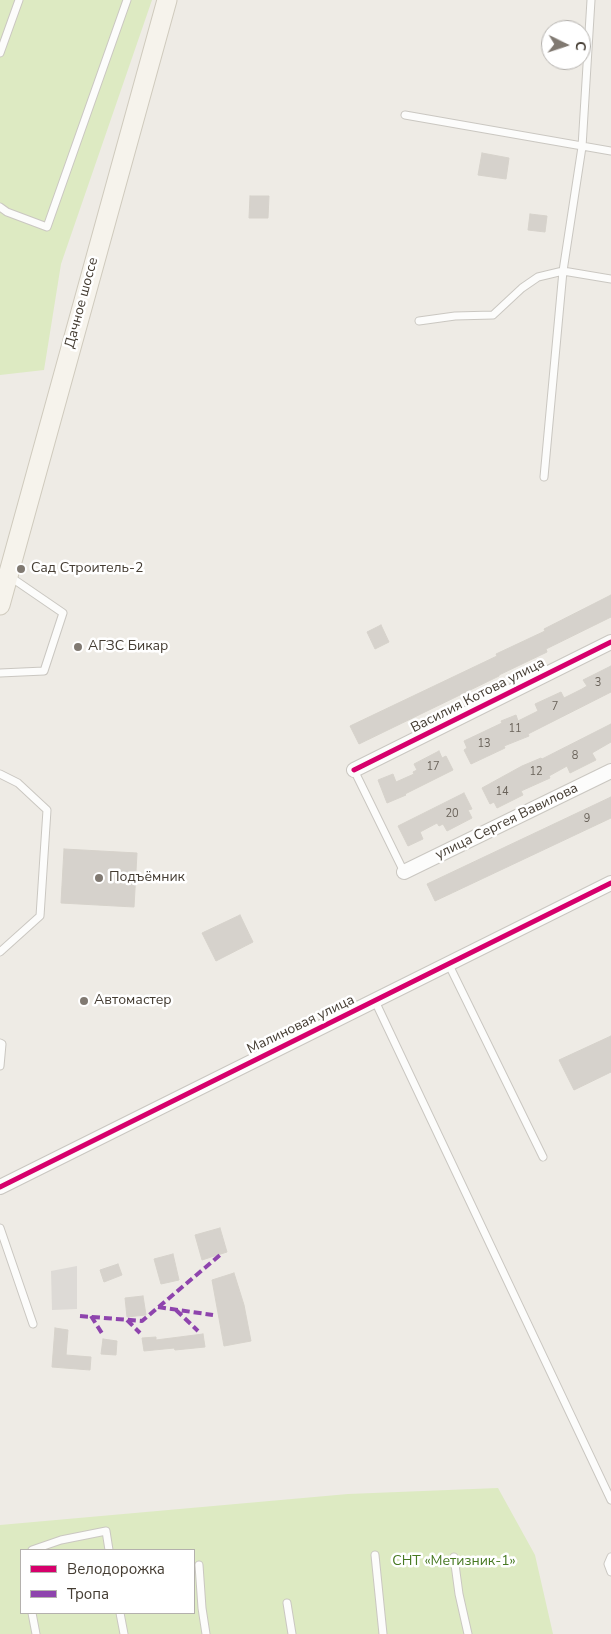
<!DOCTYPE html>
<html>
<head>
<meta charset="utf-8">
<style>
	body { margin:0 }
	#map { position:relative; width:611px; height:1634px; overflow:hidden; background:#eeebe5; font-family:"Nunito Sans",sans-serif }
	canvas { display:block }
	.legend { position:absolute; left:20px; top:1549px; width:175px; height:65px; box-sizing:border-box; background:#fff; border:1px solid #b4b1ad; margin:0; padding:6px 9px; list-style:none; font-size:15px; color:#443c32 }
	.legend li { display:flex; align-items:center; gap:10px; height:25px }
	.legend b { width:25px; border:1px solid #b4b1ad }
	.north { position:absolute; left:541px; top:20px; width:50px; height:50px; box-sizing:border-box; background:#fff; border:1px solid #b4b1ad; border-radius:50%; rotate:94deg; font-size:14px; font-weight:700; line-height:20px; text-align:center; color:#443c32 }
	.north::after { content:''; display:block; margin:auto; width:18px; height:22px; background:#807971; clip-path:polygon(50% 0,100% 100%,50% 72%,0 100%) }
</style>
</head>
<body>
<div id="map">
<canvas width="611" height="1634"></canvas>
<ul class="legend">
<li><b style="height:6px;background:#d6006c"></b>Велодорожка</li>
<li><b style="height:6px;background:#8e44ad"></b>Тропа</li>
</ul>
<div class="north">С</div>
</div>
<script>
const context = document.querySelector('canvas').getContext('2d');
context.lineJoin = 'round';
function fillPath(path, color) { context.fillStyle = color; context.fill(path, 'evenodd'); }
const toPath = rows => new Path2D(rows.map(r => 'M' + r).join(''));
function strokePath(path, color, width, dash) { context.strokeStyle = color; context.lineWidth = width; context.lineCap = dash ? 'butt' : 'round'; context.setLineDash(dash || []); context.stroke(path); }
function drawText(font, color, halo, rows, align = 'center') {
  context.font = font + ' "Nunito Sans",sans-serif'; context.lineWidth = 5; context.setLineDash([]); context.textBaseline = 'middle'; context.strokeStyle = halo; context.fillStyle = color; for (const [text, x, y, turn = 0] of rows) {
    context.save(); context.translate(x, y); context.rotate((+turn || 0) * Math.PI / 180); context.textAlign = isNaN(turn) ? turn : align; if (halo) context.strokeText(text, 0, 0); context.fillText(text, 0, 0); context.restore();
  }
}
fillPath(toPath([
	[0,0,152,0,61,264,44,370,0,375],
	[498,1488,535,1555,553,1634,0,1634,0,1525,348,1494],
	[21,1550,194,1550,194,1613,21,1613]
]), '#ddeac2');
fillPath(toPath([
	[77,1266,77,1309,52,1310,51,1271]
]), '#dddad6');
const building = toPath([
	[482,153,509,158,506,179,478,175,482,153],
	[250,196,269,196,268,218,249,218,250,196],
	[530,214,547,216,545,232,528,230,530,214],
	[611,595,611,617,546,649,547,652,499,675,499,676,359,744,350,726,497,656,496,654,545,631,544,629,611,595],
	[381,625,389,642,375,649,367,632,381,625],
	[611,666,611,692,528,734,529,736,504,746,505,748,471,764,464,750,467,748,464,741,502,723,501,721,516,715,518,721,538,711,535,704,561,692,564,698,582,689,587,686,583,680,611,666],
	[611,724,611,742,592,753,596,760,570,773,567,766,549,776,550,778,521,791,523,795,497,808,494,802,490,804,482,788,522,766,541,758,542,759,611,724],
	[439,751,442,758,446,756,453,770,405,794,406,795,387,803,378,780,393,774,396,782,414,774,413,772,417,770,414,764,439,751],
	[464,793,472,809,468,810,472,818,447,831,443,824,439,826,437,823,420,832,423,839,408,846,398,826,464,793],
	[611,797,611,818,435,901,427,884,611,797],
	[64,849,137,853,134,907,61,903,64,849],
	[240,915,253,942,216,961,202,933,240,915],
	[611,1036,611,1072,574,1090,559,1060,611,1036],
	[220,1228,227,1252,202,1260,195,1235,220,1228],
	[173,1254,179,1280,161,1284,154,1259,173,1254],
	[118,1264,122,1275,104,1282,100,1270,118,1264],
	[234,1273,244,1305,251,1341,224,1346,212,1280,234,1273],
	[143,1296,146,1315,127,1317,125,1298,143,1296],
	[55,1328,68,1330,66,1355,91,1357,90,1370,52,1367,55,1328],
	[203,1334,205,1347,175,1350,174,1348,144,1351,142,1338,156,1337,156,1340,203,1334],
	[103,1339,117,1341,116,1355,101,1354,103,1339]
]);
fillPath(building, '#d6d2cc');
strokePath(building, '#d6d2cb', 1);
const service = toPath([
	[0,53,19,0],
	[405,115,611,151],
	[0,207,7,212,47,227,127,0],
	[419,321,455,316,493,315,522,288,538,277,563,271,611,279],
	[544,477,563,271,582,147,591,0],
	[0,673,44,671,63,613,9,576],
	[354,770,404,872],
	[0,774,18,783,47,810,40,916,0,952],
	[449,965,543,1157],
	[375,1001,611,1500],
	[0,1043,2,1044,0,1066],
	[0,1228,33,1324],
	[32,1550,61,1540,106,1531,109,1550],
	[375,1555,383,1634],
	[454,1557,459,1594,468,1634],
	[611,1557,608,1564,611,1572],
	[199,1565,202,1608,206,1634],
	[287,1603,292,1634],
	[32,1613,36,1634],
	[120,1613,124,1634]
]);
const minor = toPath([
	[354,770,611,642],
	[404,872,611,771],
	[0,1187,611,883]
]);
const secondary = toPath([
	[0,605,167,0]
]);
strokePath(service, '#cac7c1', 9);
strokePath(minor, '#cac7c1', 16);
strokePath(secondary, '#cfcabd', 21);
strokePath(service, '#fcfcfb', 7);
strokePath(minor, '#fcfcfb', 14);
strokePath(secondary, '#f6f3ec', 19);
strokePath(toPath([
	[158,1307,213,1315],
	[176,1310,198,1331],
	[80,1316,142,1321,220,1255],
	[91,1316,103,1335],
	[127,1320,140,1333]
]), '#8e44ad', 4, [8, 4]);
strokePath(toPath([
	[354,770,611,642],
	[0,1187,611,883]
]), '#d6006c', 5);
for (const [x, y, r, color] of [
	[21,569,5,"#807971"],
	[78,647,5,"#807971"],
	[99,878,5,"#807971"],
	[84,1001,5,"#807971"]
]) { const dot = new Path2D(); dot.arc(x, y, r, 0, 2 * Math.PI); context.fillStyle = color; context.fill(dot); strokePath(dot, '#fff', 2); }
drawText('11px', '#6a635a', null, [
	["3",598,683],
	["7",555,707],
	["11",515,729],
	["13",484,744],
	["8",575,756],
	["17",433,767],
	["12",536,772],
	["14",502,792],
	["20",452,814],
	["9",587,819]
]);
drawText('14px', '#443c32', '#fff', [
	["Дачное шоссе",82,303,-75],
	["Василия Котова улица",478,696,-27],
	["улица Сергея Вавилова",507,822,-26],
	["Малиновая улица",301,1025,-26]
]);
drawText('14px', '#443c32', '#fff', [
	["Сад Строитель-2",31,569],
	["АГЗС Бикар",88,647],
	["Подъёмник",109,878],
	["Автомастер",94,1001]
], 'left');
drawText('14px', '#477922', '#fff', [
	["СНТ «Метизник-1»",454,1562]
]);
</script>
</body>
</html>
